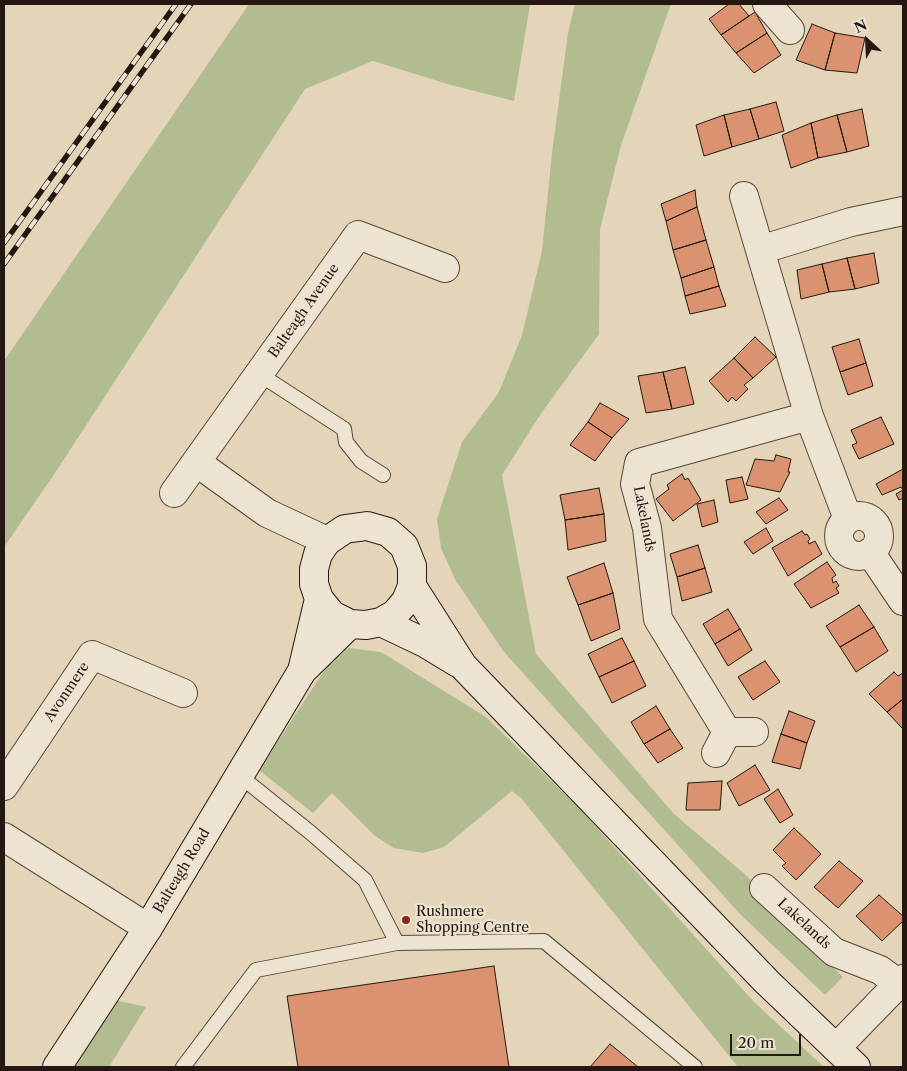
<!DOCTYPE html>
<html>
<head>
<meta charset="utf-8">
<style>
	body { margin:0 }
	#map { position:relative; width:907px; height:1071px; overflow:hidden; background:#e4d4b8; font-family:"Libre Caslon Text",serif }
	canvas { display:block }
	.frame { position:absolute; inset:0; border:5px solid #251812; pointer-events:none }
	.north { position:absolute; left:842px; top:15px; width:50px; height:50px; -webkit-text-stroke:4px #ede3d1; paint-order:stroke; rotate:335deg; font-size:14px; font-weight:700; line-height:20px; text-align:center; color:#251812 }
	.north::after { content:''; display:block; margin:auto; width:18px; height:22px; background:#251812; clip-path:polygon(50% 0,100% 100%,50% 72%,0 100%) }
	.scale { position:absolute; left:730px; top:1034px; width:71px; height:22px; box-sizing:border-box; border:2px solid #251812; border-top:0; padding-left:6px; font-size:15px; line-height:18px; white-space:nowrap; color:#251812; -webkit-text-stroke:4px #ede3d1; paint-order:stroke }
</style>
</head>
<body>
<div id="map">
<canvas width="907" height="1071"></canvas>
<div class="frame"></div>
<div class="north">N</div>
<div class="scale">20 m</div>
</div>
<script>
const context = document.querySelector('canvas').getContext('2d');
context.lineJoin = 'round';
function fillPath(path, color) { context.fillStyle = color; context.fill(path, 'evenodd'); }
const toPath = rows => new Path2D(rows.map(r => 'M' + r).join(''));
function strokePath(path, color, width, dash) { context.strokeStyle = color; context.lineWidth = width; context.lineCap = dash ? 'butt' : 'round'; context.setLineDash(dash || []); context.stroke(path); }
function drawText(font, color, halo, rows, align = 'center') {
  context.font = font + ' "Libre Caslon Text",serif'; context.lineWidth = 4.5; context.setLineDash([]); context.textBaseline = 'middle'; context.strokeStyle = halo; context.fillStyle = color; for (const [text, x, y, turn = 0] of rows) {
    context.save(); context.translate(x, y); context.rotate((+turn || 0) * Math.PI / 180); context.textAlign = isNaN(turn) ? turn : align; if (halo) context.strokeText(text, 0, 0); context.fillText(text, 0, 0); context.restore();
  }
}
fillPath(toPath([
	[249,4,530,4,514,101,451,85,373,61,305,89,55,473,4,547,4,361],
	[575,4,671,4,621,145,600,229,599,334,540,415,502,475,536,654,674,814,747,876,795,930,843,977,825,995,740,914,504,652,456,581,441,548,437,519,462,442,499,392,522,335,542,251,552,153,568,33],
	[349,648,381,652,486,717,578,807,754,1002,824,1067,738,1067,521,798,512,791,444,847,423,853,394,848,375,836,332,793,313,813,259,770,337,651],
	[115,1000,146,1007,109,1067,69,1067]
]), '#b1bd91');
const building = toPath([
	[729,4,739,4,749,16,721,35,709,19,729,4],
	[755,12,767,33,736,53,721,35,755,12],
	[812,24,835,33,825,70,796,60,812,24],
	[767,33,781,55,754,73,736,53,767,33],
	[835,33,865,38,857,73,825,70,835,33],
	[776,102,784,131,759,139,750,109,776,102],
	[750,109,759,139,732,147,724,115,750,109],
	[862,109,869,146,847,152,837,115,862,109],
	[724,115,732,147,704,156,696,125,724,115],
	[837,115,847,152,818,158,811,123,837,115],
	[811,123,818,158,791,168,782,135,811,123],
	[695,190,697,207,666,221,661,204,695,190],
	[697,207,706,240,673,250,666,221,697,207],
	[706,240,714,267,681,278,673,250,706,240],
	[874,253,879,283,855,289,847,258,874,253],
	[847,258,855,289,829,292,822,264,847,258],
	[822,264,829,292,801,299,797,270,822,264],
	[714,267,719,286,685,296,681,278,714,267],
	[719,286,726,306,690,314,685,296,719,286],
	[755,337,776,357,753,378,734,358,755,337],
	[859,339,866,363,840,372,832,347,859,339],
	[734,358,753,378,744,385,748,389,736,401,732,397,728,402,709,381,734,358],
	[866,363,873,386,848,395,840,372,866,363],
	[685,367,694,404,672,409,663,372,685,367],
	[663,372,672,409,646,413,638,376,663,372],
	[600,403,629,419,612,438,588,422,600,403],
	[881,417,894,444,859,459,852,445,857,443,851,430,881,417],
	[588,422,612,438,595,461,570,445,588,422],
	[776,455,791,459,788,472,790,472,780,492,746,485,755,459,774,461,776,455],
	[903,469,903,498,899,500,896,494,903,490,901,487,882,495,876,484,903,469],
	[682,474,685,480,688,478,701,500,673,521,656,499,669,489,667,485,682,474],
	[742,477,748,499,730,503,726,480,742,477],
	[599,488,604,514,565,520,560,495,599,488],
	[779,498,788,510,766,524,756,512,779,498],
	[714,500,718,522,702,527,697,504,714,500],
	[604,514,606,541,568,550,565,520,604,514],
	[766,528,773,541,753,554,744,542,766,528],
	[802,531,805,535,807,534,810,539,808,541,809,544,815,541,822,554,788,576,772,548,802,531],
	[698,545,705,568,677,577,670,554,698,545],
	[827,562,836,575,832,578,833,583,836,581,839,586,836,588,839,593,811,608,794,584,827,562],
	[604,563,613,593,578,605,567,577,604,563],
	[705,568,712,592,682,601,677,577,705,568],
	[613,593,620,629,591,641,578,605,613,593],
	[859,605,874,627,840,647,826,626,859,605],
	[728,609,740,629,715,644,703,624,728,609],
	[874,627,888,651,856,672,840,647,874,627],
	[740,629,752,650,728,666,715,644,740,629],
	[622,638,634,661,599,677,588,654,622,638],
	[634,661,646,686,612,703,599,677,634,661],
	[765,661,780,682,753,700,738,677,765,661],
	[894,672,898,676,903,673,903,699,887,712,869,694,894,672],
	[903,699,903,729,887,712,903,699],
	[656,706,670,729,644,744,631,722,656,706],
	[789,711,815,721,807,743,781,734,789,711],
	[670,729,683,748,658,763,644,744,670,729],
	[781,734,807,743,800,769,772,762,781,734],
	[755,765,770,790,739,806,727,783,755,765],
	[722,781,720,810,686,810,688,783,722,781],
	[778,789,793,815,780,823,764,799,778,789],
	[794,828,821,854,796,880,782,866,786,863,773,850,794,828],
	[839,861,863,881,838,908,814,887,839,861],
	[879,895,903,916,903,921,882,941,856,916,879,895],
	[494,966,509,1067,298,1067,287,996,494,966],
	[610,1044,638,1067,590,1067,610,1044]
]);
fillPath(building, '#da9271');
strokePath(building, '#251812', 1);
const lane = toPath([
	[259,374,344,429,346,442,361,461,383,475],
	[240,776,311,833,365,880,397,943],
	[183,1067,256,970,397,943,544,941,695,1067]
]);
const street = toPath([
	[767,4,790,30],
	[744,196,809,416,848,519],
	[760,250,851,222,903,211],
	[196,462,267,513,327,541],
	[174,493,358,235,445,268],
	'839 536a20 20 0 1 1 40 0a20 20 0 1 1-40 0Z',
	[870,552,903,601],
	[727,732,658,619,647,528,635,484,639,463,809,416],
	[716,753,727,732,754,732],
	[4,786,92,655,183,693],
	[4,837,148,928],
	[764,888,834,952,880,970,903,987],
	[836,1048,903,979]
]);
const secondary = toPath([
	[412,586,406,601,395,614,381,622,366,625,350,624,332,615,319,599,314,584,314,569,318,554,327,541,345,529,367,526,388,532,404,546,412,566,412,586,463,666,767,982,856,1067],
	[381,622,425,643,458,663],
	[302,671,319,599],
	[57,1067,148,928,302,671,350,624]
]);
strokePath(lane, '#55473c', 16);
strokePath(street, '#55473c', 30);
strokePath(secondary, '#251812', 30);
strokePath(lane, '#ede3d1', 14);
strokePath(street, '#ede3d1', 28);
strokePath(secondary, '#ede3d1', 28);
const rail = toPath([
	[4,243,176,4],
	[4,264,191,4]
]);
strokePath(rail, '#251812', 5.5);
strokePath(rail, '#ede3d1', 4, [11]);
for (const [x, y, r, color] of [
	[406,920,5,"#8f2418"]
]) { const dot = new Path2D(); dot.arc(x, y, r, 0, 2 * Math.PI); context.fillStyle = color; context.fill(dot); strokePath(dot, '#ede3d1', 2); }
drawText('14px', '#251812', '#ede3d1', [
	["Balteagh Avenue",304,311,-55],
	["Lakelands",644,519,79],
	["Avonmere",67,692,-56],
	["Balteagh Road",182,871,-59],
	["Lakelands",804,924,43]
]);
drawText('14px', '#251812', '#ede3d1', [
	["Rushmere",416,912],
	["Shopping Centre",416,928]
], 'left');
</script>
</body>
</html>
